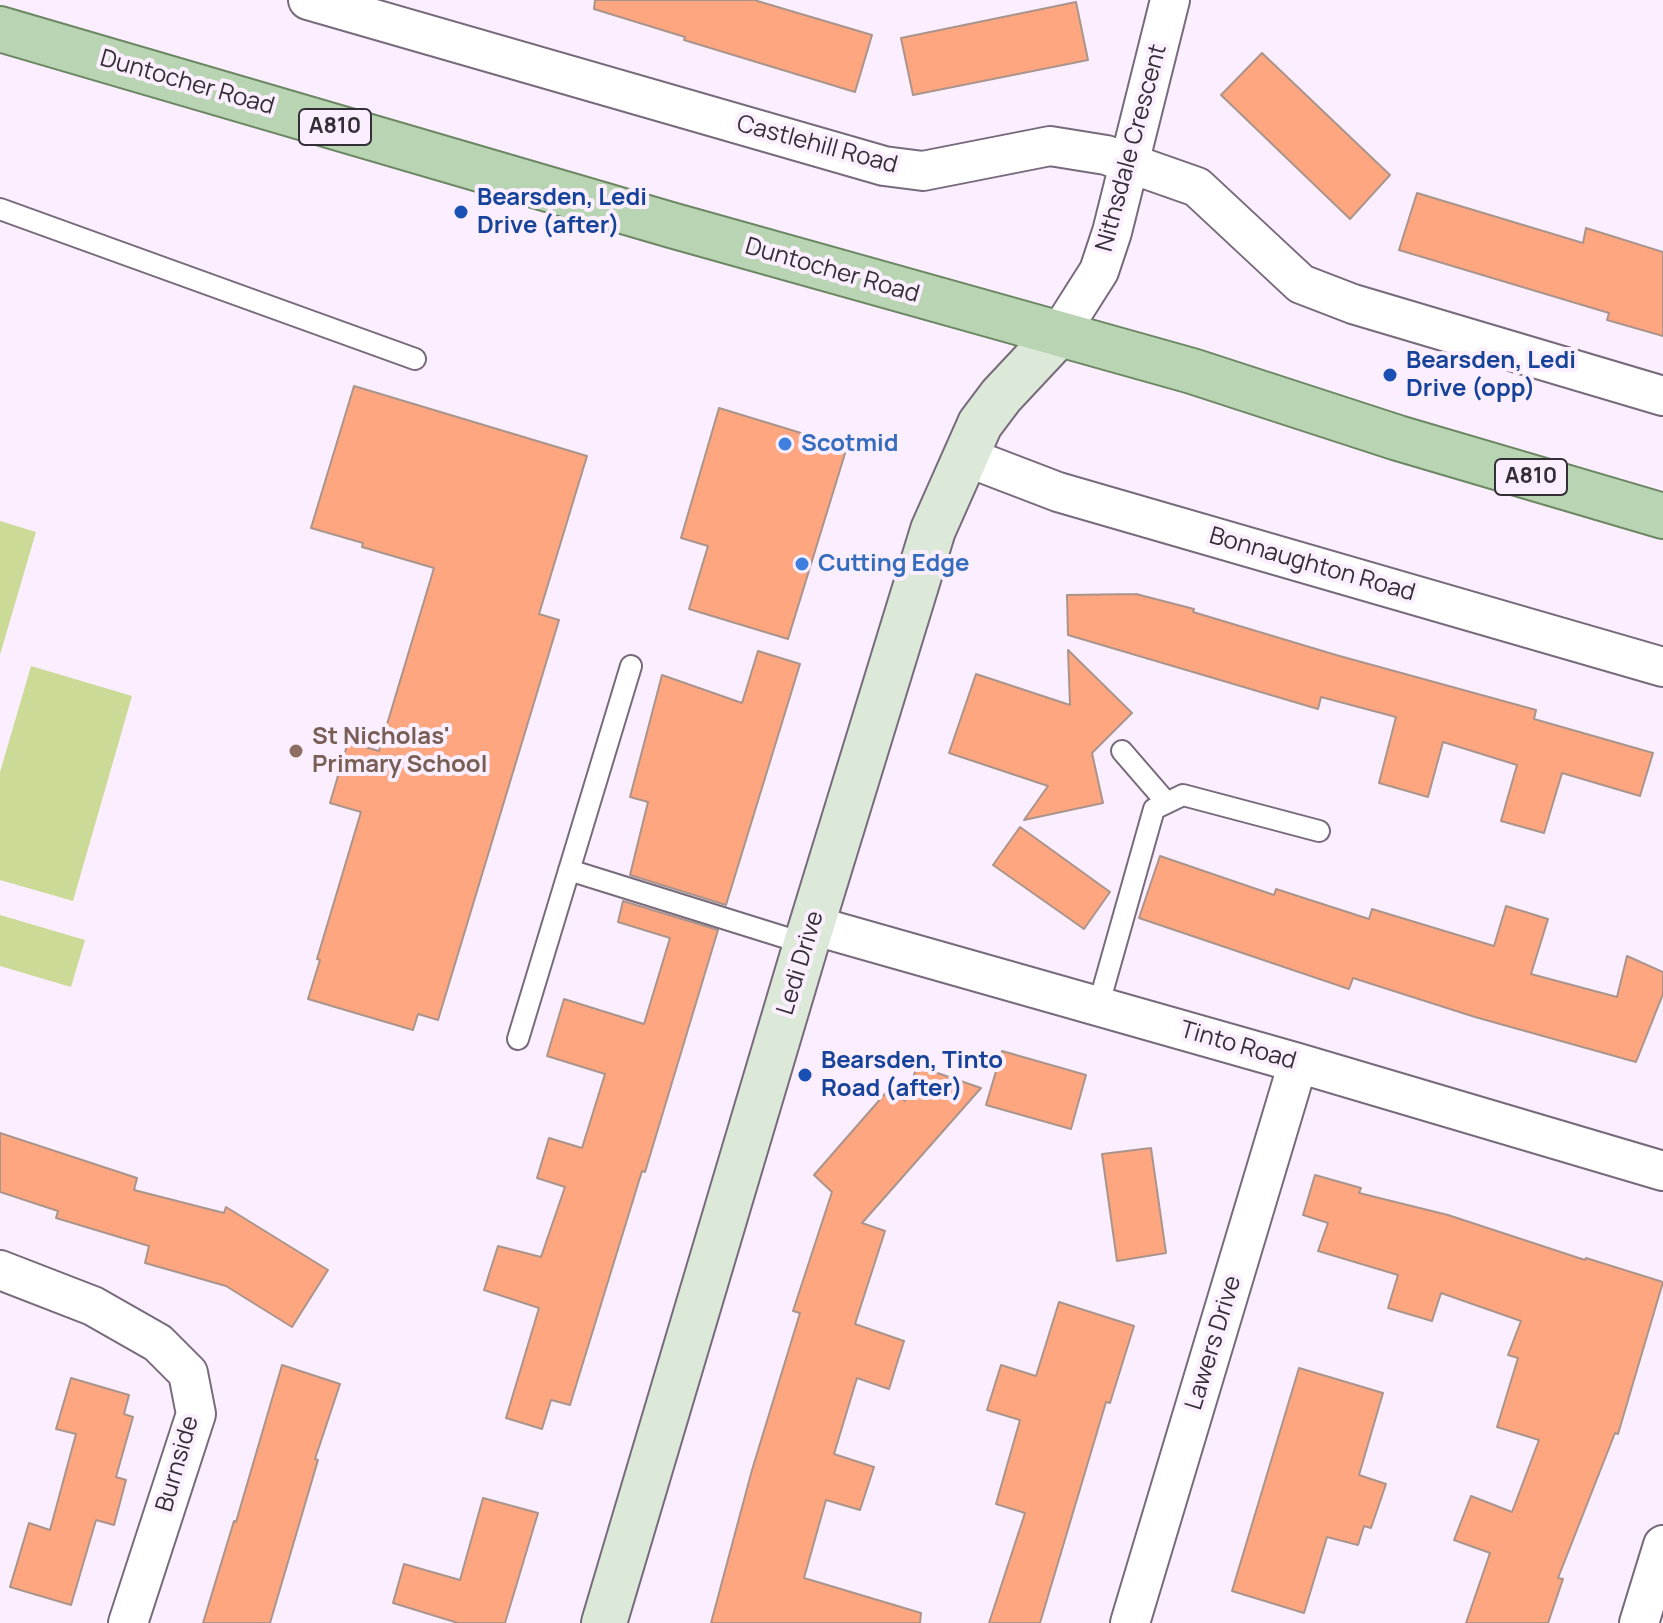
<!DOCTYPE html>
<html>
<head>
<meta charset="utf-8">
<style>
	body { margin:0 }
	canvas { display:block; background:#fbefff }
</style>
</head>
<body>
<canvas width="1663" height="1623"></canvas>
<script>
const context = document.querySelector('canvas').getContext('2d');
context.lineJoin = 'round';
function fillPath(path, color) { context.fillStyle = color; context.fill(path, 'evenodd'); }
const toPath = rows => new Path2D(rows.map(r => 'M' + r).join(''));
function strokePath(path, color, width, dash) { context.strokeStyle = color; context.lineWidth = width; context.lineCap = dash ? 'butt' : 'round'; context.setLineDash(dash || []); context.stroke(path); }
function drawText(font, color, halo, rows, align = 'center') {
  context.font = font + ' Manrope,sans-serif'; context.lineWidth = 8; context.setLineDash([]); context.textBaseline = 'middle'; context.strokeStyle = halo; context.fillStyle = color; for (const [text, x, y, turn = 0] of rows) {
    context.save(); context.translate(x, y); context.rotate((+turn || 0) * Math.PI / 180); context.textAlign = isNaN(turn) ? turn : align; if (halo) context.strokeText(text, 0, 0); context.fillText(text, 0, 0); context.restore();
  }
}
fillPath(toPath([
	[0,521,36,532,0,655],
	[31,666,132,696,73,901,0,880,0,772],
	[0,915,85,940,71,987,0,966]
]), '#cbda97');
const building = toPath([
	[595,0,754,0,872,35,855,92,684,40,685,37,594,9,595,0],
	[1076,2,1088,60,913,95,901,38,1076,2],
	[1262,53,1390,175,1350,219,1221,95,1262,53],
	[1417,193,1583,243,1586,228,1663,252,1663,336,1607,320,1609,313,1399,250,1417,193],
	[354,386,587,456,539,614,559,620,438,1020,418,1014,413,1030,308,999,320,960,317,959,361,812,330,803,348,742,379,751,434,568,362,547,363,543,311,528,354,386],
	[719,408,847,447,788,639,689,609,708,546,681,538,719,408],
	[1136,594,1194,609,1193,612,1336,655,1536,710,1534,719,1653,753,1640,796,1562,773,1544,833,1501,821,1517,765,1443,742,1428,797,1379,783,1396,717,1321,697,1318,709,1068,635,1067,595,1136,594],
	[1068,650,1132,713,1092,753,1103,803,1024,820,1048,786,949,753,976,674,1070,705,1068,650],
	[758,651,800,664,726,905,630,875,648,802,630,797,662,675,742,703,758,651],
	[1020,827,1110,892,1084,929,993,865,1020,827],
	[1160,856,1274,895,1276,889,1369,919,1372,909,1494,946,1506,906,1548,919,1531,974,1617,997,1627,956,1663,972,1663,994,1636,1062,1475,1017,1353,978,1349,989,1139,918,1160,856],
	[623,901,718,930,645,1172,642,1171,570,1405,551,1400,542,1429,506,1418,539,1308,484,1290,498,1246,541,1257,565,1187,537,1178,549,1138,582,1148,605,1074,547,1056,564,999,644,1024,670,938,618,922,623,901],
	[1002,1051,1086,1075,1071,1129,986,1105,1002,1051],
	[917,1066,981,1088,862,1223,885,1231,855,1324,904,1341,889,1389,857,1378,834,1454,874,1467,860,1510,826,1500,804,1578,921,1613,920,1623,711,1623,752,1470,800,1313,793,1311,832,1192,814,1175,890,1088,905,1101,917,1066],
	[0,1133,137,1178,134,1190,224,1213,226,1207,328,1270,292,1327,226,1286,145,1263,149,1246,56,1218,58,1211,0,1192,0,1133],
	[1151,1148,1166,1253,1117,1261,1102,1154,1151,1148],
	[1315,1175,1361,1188,1359,1193,1448,1215,1585,1260,1586,1258,1663,1282,1618,1434,1615,1433,1558,1578,1563,1579,1548,1623,1466,1623,1490,1553,1454,1540,1471,1496,1512,1512,1539,1440,1497,1427,1518,1358,1508,1355,1521,1321,1441,1293,1432,1321,1388,1308,1398,1275,1318,1251,1328,1223,1303,1215,1315,1175],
	[1059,1302,1134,1326,1110,1403,1106,1402,1040,1623,989,1623,1025,1513,996,1504,1020,1420,987,1410,1001,1365,1036,1376,1059,1302],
	[282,1365,340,1384,315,1459,318,1460,270,1623,203,1623,234,1521,236,1522,282,1365],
	[1299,1368,1383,1393,1359,1475,1386,1484,1371,1528,1364,1526,1358,1545,1327,1537,1304,1613,1232,1591,1299,1368],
	[71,1378,129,1395,124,1414,133,1417,116,1477,126,1480,114,1525,96,1520,71,1605,10,1587,29,1523,50,1530,76,1434,56,1429,71,1378],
	[483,1498,538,1513,505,1623,458,1623,393,1603,404,1564,460,1580,483,1498]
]);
fillPath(building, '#fda680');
strokePath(building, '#aa948b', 2);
const lane = toPath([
	[0,209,415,359],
	[1122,751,1167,803],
	[569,870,806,944],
	[1098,1007,1154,809,1183,795,1319,831],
	[518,1039,631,666]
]);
const street = toPath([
	[308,0,884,166,923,171,1050,146,1106,155,1197,187,1301,284,1353,304,1663,396],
	[1059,334,1099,271,1112,232,1170,0],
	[964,456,1058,492,1663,667],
	[812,925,1298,1063,1663,1171],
	[0,1270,93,1306,158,1343,188,1373,196,1414,128,1623],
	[1130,1623,1298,1063],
	[1639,1623,1663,1545]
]);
const secondary = toPath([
	[604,1623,806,944,933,530,980,424,1001,396,1059,334]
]);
const primary = toPath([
	[0,29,671,225,1192,371,1398,438,1663,516]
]);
strokePath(lane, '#766a7b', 24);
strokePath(street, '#766a7b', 42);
strokePath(secondary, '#766a7b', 48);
strokePath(primary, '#6d8765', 48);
strokePath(lane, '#fff', 20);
strokePath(street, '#fff', 38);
strokePath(secondary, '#dce9d8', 44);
strokePath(primary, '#b9d4b2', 44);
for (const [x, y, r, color] of [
	[461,212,8,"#1a4fb4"],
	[1390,375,8,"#1a4fb4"],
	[785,444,8,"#3f7fe0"],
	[802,564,8,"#3f7fe0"],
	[296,751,8,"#8d6e63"],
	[805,1075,8,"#1a4fb4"]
]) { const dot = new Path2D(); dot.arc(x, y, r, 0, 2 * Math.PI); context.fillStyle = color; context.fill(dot); strokePath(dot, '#fbefff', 3); }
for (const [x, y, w] of [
	[335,127,72],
	[1531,477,72]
]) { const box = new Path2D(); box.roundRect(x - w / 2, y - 18, w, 36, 6); context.fillStyle = '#fbefff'; context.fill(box); strokePath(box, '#342f36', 2); }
drawText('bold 22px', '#342f36', null, [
	["A810",335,127],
	["A810",1531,477]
]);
drawText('24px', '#342f36', '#fbefff', [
	["Duntocher Road",187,83,16],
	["Castlehill Road",817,145,15],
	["Nithsdale Crescent",1132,148,-75],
	["Duntocher Road",832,271,16],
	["Bonnaughton Road",1312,565,16],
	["Ledi Drive",801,963,-73],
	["Tinto Road",1238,1046,16],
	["Lawers Drive",1214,1343,-73],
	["Burnside",178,1464,-74]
]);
drawText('bold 24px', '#164399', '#fbefff', [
	["Bearsden, Ledi",477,198],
	["Drive (after)",477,226],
	["Bearsden, Ledi",1406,361],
	["Drive (opp)",1406,389],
	["Bearsden, Tinto",821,1061],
	["Road (after)",821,1089]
], 'left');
drawText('bold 24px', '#366cbe', '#fbefff', [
	["Scotmid",801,444],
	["Cutting Edge",818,564]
], 'left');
drawText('bold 24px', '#785e54', '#fbefff', [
	["St Nicholas'",312,737],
	["Primary School",312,765]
], 'left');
</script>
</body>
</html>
